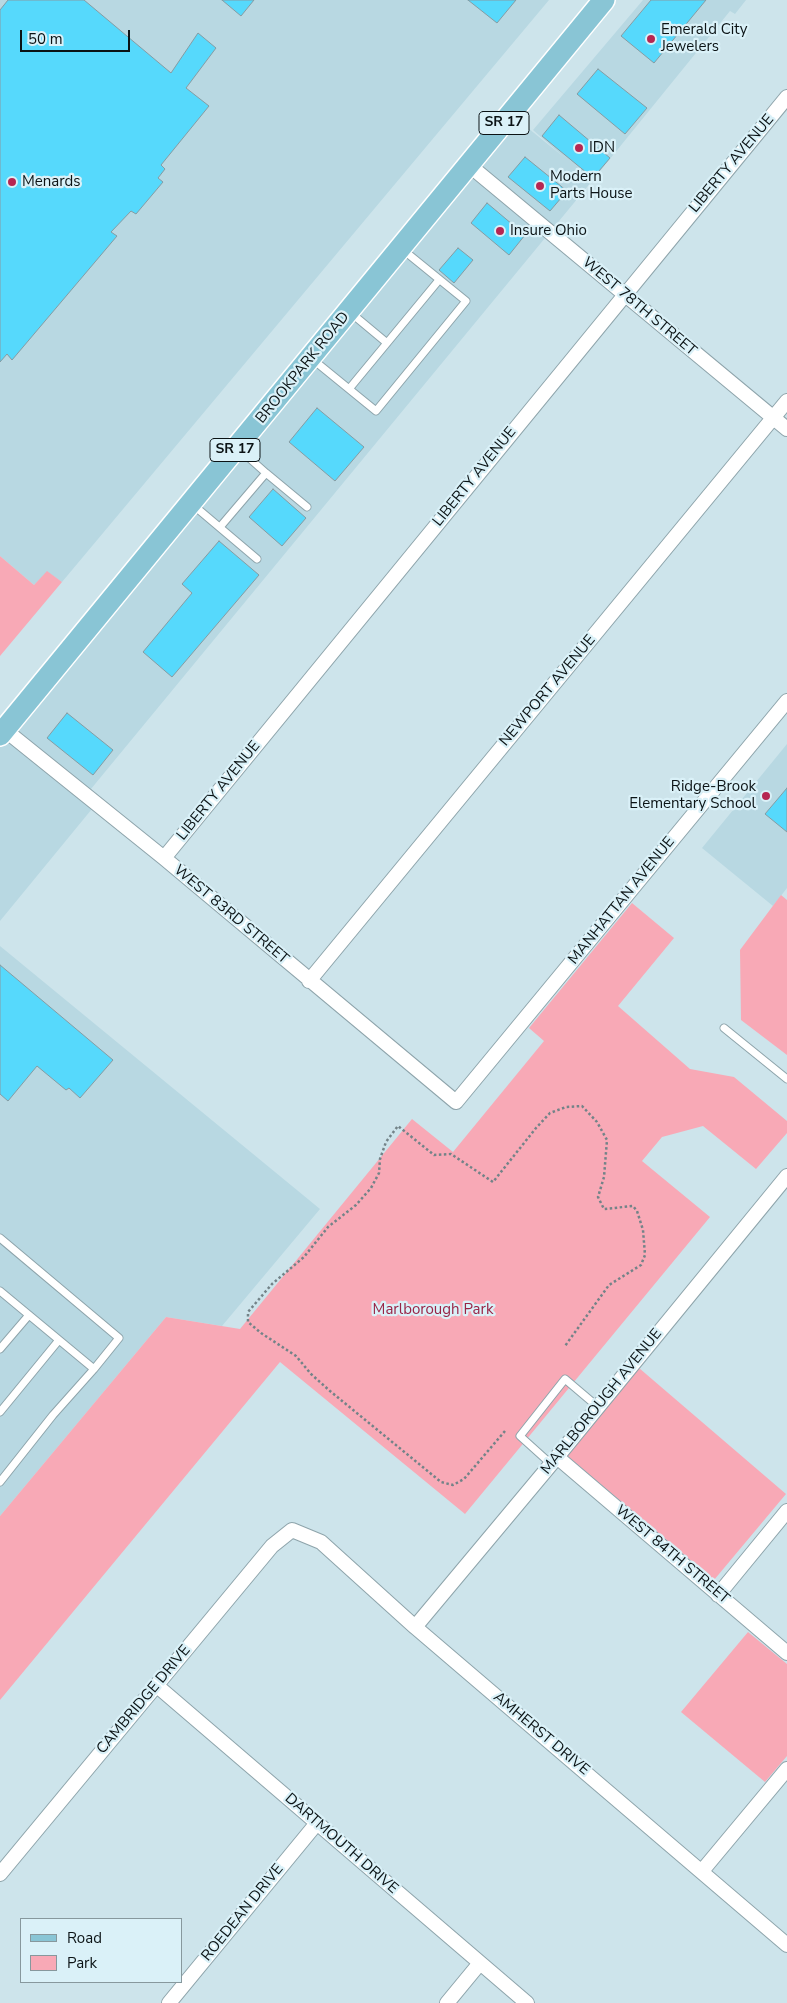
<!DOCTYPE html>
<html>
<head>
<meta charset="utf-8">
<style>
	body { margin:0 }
	#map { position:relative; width:787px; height:2003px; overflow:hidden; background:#cde4eb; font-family:"Nunito Sans",sans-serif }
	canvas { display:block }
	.legend { position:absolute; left:20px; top:1918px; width:162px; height:65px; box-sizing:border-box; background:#daf1f8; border:1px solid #87989d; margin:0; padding:6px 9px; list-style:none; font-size:15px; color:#0b1315 }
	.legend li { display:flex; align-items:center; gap:10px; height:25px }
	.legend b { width:25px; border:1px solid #87989d }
	.scale { position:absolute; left:20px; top:30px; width:110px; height:22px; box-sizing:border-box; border:2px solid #0b1315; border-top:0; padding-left:6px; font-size:15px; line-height:18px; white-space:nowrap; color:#0b1315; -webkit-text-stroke:4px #daf1f8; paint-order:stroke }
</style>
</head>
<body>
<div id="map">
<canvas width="787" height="2003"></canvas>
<ul class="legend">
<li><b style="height:6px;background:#89c5d5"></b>Road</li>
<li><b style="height:14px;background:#f8a9b6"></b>Park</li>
</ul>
<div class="scale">50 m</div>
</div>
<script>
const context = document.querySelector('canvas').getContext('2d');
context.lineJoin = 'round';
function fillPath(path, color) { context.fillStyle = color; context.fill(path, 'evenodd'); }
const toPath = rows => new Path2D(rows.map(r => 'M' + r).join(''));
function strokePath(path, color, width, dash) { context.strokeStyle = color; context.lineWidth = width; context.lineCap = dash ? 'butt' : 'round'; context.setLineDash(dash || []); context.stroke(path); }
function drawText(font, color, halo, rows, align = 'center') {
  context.font = font + ' "Nunito Sans",sans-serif'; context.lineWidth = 4.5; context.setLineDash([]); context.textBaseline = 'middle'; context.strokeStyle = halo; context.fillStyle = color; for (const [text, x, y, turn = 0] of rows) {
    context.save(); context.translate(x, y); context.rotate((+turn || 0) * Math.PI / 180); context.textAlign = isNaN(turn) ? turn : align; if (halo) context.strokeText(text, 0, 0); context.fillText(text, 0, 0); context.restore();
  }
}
fillPath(toPath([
	[0,0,549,0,62,582,47,572,34,585,0,556],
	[643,0,746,0,735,14,730,11,592,181,86,795,96,804,0,921,0,747,518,120,565,158,533,130],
	[787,744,787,888,773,906,702,848],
	[0,946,320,1209,222,1326,166,1317,0,1516]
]), '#b8d8e2');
fillPath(toPath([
	[0,556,34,585,47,571,62,582,0,656],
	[781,895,787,900,787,1055,741,1020,740,950],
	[632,903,674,938,618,1006,690,1069,734,1077,787,1121,787,1133,756,1169,703,1126,662,1137,642,1161,710,1217,465,1514,280,1362,0,1700,0,1516,166,1317,240,1329,412,1119,453,1152,544,1041,529,1028],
	[639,1368,786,1494,714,1580,566,1455],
	[748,1632,787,1664,787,1756,765,1782,681,1712]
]), '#f8a9b6');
const building = toPath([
	[8,0,84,0,171,73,198,33,216,48,186,88,209,106,161,165,165,169,158,178,163,182,136,214,131,211,111,232,117,236,12,360,7,354,0,362,0,10,8,0],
	[222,0,254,0,241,16,222,0],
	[468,0,516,0,497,23,468,0],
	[651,0,706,0,654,63,621,36,651,0],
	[598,69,647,108,625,134,577,94,598,69],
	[559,115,610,158,593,178,542,136,559,115],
	[525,157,567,191,550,211,508,177,525,157],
	[487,203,525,235,509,255,471,223,487,203],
	[458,248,473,260,454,283,439,270,458,248],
	[317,408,364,447,335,481,289,442,317,408],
	[273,489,306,518,282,546,249,517,273,489],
	[219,541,259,575,172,677,143,652,192,593,182,584,219,541],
	[67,713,113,750,93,775,47,738,67,713],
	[787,788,787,832,765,814,787,788],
	[0,965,113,1060,80,1098,69,1088,66,1090,37,1066,8,1101,0,1094,0,965]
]);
fillPath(building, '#56d9fc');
strokePath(building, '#869ca3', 1);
const service = toPath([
	[351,313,387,343],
	[311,358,376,411,466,301,402,249],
	[349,389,439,280],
	[266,473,307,507],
	[192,504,257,559],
	[220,527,266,473,239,449],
	[724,1028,787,1079],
	[0,1238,119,1338,94,1369,0,1291],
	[0,1349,29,1315],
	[0,1412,59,1340],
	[551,1464,520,1436,565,1379,598,1407],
	[0,1482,53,1415,94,1369]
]);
const minor = toPath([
	[469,165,787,429],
	[5,730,164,858,456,1102,787,701],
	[164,858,787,97],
	[309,981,787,401],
	[557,1457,787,1653],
	[718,1595,787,1511],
	[415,1627,557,1457,787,1176],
	[156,1685,527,2003],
	[702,1871,787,1769],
	[0,1874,272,1546,292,1530,321,1542,415,1627,787,1945],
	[169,2003,317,1823],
	[447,2003,480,1963]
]);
const primary = toPath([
	[0,735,604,0]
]);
strokePath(service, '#8ea4ab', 9);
strokePath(minor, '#8ea4ab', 16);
strokePath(primary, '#fff', 24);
strokePath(toPath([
	[505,1431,464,1479,453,1485,441,1482,330,1391,311,1374,296,1356,261,1333,248,1322,248,1312,272,1284,304,1257,328,1227,356,1205,371,1188,379,1173,380,1159,386,1142,398,1126,434,1155,451,1154,493,1182,536,1128,550,1113,566,1107,582,1106,597,1122,607,1140,604,1177,598,1197,604,1209,633,1206,637,1211,643,1230,645,1255,641,1265,609,1285,565,1346]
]), '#738388', 2.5, [2.5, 2.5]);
strokePath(service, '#fff', 7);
strokePath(minor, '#fff', 14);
strokePath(primary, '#89c5d5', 21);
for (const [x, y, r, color] of [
	[651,39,5,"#b62652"],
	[579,148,5,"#b62652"],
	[12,182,5,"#b62652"],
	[540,186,5,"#b62652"],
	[500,231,5,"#b62652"],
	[766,796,5,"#b62652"]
]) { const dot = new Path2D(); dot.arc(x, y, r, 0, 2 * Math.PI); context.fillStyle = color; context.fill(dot); strokePath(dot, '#daf1f8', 2); }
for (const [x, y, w] of [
	[504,123,50],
	[235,450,50]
]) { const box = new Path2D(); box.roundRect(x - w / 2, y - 11.5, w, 23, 4); context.fillStyle = '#daf1f8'; context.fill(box); strokePath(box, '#0b1315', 1); }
drawText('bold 14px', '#0b1315', null, [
	["SR 17",504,123],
	["SR 17",235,450]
]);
drawText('15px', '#0b1315', '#daf1f8', [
	["Emerald City",661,30],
	["Jewelers",661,47],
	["IDN",589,148],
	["Modern",550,177],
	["Parts House",550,194],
	["Menards",22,182],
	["Insure Ohio",510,231],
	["Ridge-Brook",756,787,"right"],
	["Elementary School",756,804,"right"]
], 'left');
drawText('15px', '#0b1315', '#daf1f8', [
	["LIBERTY AVENUE",732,164,-50],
	["WEST 78TH STREET",639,307,40],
	["BROOKPARK ROAD",303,368,-51],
	["LIBERTY AVENUE",475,477,-51],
	["NEWPORT AVENUE",548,691,-50],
	["LIBERTY AVENUE",219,791,-51],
	["MANHATTAN AVENUE",622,901,-51],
	["WEST 83RD STREET",231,915,40],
	["MARLBOROUGH AVENUE",602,1402,-51],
	["WEST 84TH STREET",672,1555,40],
	["CAMBRIDGE DRIVE",144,1700,-50],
	["AMHERST DRIVE",541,1734,40],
	["DARTMOUTH DRIVE",341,1844,41],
	["ROEDEAN DRIVE",243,1913,-51]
]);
drawText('15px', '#982446', '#daf1f8', [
	["Marlborough Park",433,1310]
]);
</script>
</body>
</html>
